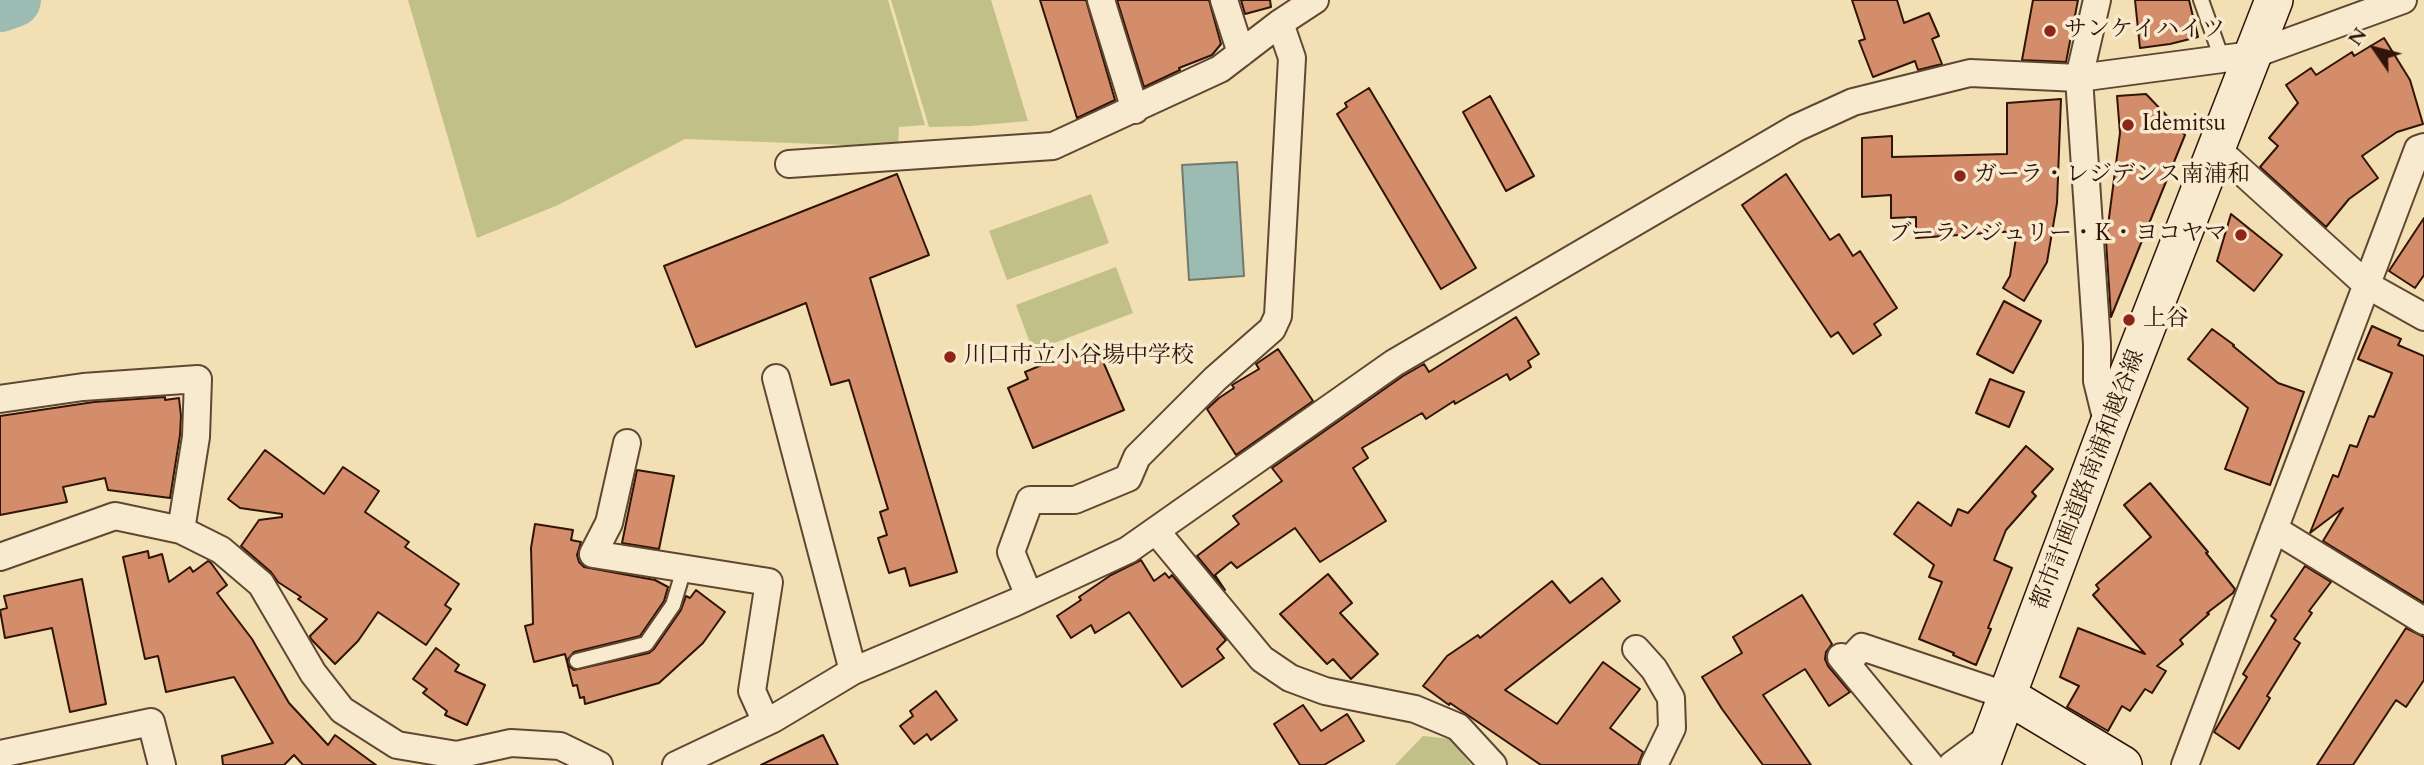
<!DOCTYPE html>
<html>
<head>
<meta charset="utf-8">
<style>
	body { margin:0 }
	#map { position:relative; width:2424px; height:765px; overflow:hidden; background:#f2dfb4; font-family:Cardo,serif }
	canvas { display:block }
	.north { position:absolute; left:2340px; top:14px; width:70px; height:70px; -webkit-text-stroke:5px #f7eace; paint-order:stroke; rotate:305deg; font-size:19px; font-weight:700; line-height:28px; text-align:center; color:#301407 }
	.north::after { content:''; display:block; margin:auto; width:24px; height:32px; background:#301407; clip-path:polygon(50% 0,100% 100%,50% 72%,0 100%) }
</style>
</head>
<body>
<div id="map">
<canvas width="2424" height="765"></canvas>
<div class="north">N</div>
</div>
<script>
const context = document.querySelector('canvas').getContext('2d');
context.lineJoin = 'round';
function fillPath(path, color) { context.fillStyle = color; context.fill(path, 'evenodd'); }
const toPath = rows => new Path2D(rows.map(r => 'M' + r).join(''));
function strokePath(path, color, width, dash) { context.strokeStyle = color; context.lineWidth = width; context.lineCap = dash ? 'butt' : 'round'; context.setLineDash(dash || []); context.stroke(path); }
function drawText(font, color, halo, rows, align = 'center') {
  context.font = font + ' Cardo,"Noto Serif JP",serif'; context.lineWidth = 7; context.setLineDash([]); context.textBaseline = 'middle'; context.strokeStyle = halo; context.fillStyle = color; for (const [text, x, y, turn = 0] of rows) {
    context.save(); context.translate(x, y); context.rotate((+turn || 0) * Math.PI / 180); context.textAlign = isNaN(turn) ? turn : align; if (halo) context.strokeText(text, 0, 0); context.fillText(text, 0, 0); context.restore();
  }
}
fillPath(toPath([
	[408,0,888,0,925,125,899,127,898,147,685,139,558,205,477,238],
	[891,0,991,0,1028,121,970,126,929,127],
	[1091,194,1109,243,1007,280,989,231],
	[1116,267,1133,313,1033,351,1016,305],
	[1423,736,1451,739,1471,765,1395,765]
]), '#c1c088');
const water = toPath([
	[1237,162,1244,276,1189,280,1182,165,1237,162]
]);
fillPath(water, '#9cbcb3');
strokePath(water, '#71796e', 2);
strokePath(toPath([
	[0,5,14,0]
]), '#9cbcb3', 54);
const building = toPath([
	[1040,0,1086,0,1115,100,1077,118,1040,0],
	[1117,0,1209,0,1221,44,1212,55,1179,68,1180,70,1144,87,1117,0],
	[1241,0,1270,0,1271,7,1245,14,1241,0],
	[1852,0,1897,0,1904,23,1929,13,1939,36,1932,39,1942,64,1918,70,1915,61,1873,77,1859,41,1865,39,1852,0],
	[2033,0,2078,0,2066,62,2022,60,2033,0],
	[2135,0,2189,0,2198,37,2170,44,2140,48,2135,0],
	[2384,38,2410,80,2423,124,2397,132,2362,156,2378,178,2349,199,2326,227,2260,167,2278,146,2269,138,2298,103,2286,85,2311,68,2316,75,2352,52,2354,56,2384,38],
	[1369,88,1476,268,1441,289,1337,114,1347,107,1345,103,1369,88],
	[2146,94,2185,135,2111,317,2106,241,2120,133,2117,96,2146,94],
	[1490,96,1534,176,1506,191,1463,112,1490,96],
	[2061,99,2057,203,2047,262,2024,301,2003,288,2010,276,2017,231,1916,238,1916,217,1891,218,1891,195,1862,197,1862,138,1892,136,1892,157,2007,154,2007,103,2061,99],
	[897,174,929,255,870,278,957,572,910,586,905,568,889,573,878,538,887,535,880,512,888,509,849,380,831,385,806,303,696,347,664,266,897,174],
	[1786,174,1830,240,1839,234,1853,256,1860,251,1897,308,1874,324,1881,335,1853,354,1838,332,1831,337,1742,205,1786,174],
	[2231,214,2282,255,2254,291,2217,261,2231,214],
	[2424,218,2424,275,2415,288,2389,271,2424,218],
	[2004,301,2041,321,2013,373,1977,354,2004,301],
	[1516,317,1539,354,1528,361,1531,367,1510,380,1507,374,1455,404,1454,401,1426,419,1422,413,1362,448,1368,458,1353,468,1386,521,1320,562,1295,528,1237,568,1231,562,1215,575,1225,590,1197,556,1239,524,1233,516,1282,481,1272,468,1403,376,1424,364,1429,372,1516,317],
	[2372,326,2401,339,2398,345,2424,356,2424,603,2323,541,2343,508,2310,533,2333,475,2338,477,2350,445,2357,447,2369,416,2374,417,2392,373,2358,359,2372,326],
	[2212,329,2234,345,2233,346,2278,383,2304,392,2270,485,2225,469,2248,408,2188,359,2212,329],
	[1095,343,1124,410,1033,448,1008,388,1028,379,1025,372,1095,343],
	[1278,349,1313,401,1236,455,1207,409,1219,398,1234,388,1232,385,1259,369,1256,364,1278,349],
	[1990,379,2024,392,2009,427,1976,413,1990,379],
	[165,397,165,400,179,398,181,416,180,435,170,498,108,490,105,478,63,487,67,502,0,515,0,416,94,402,165,397],
	[2026,446,2053,469,2032,492,2036,496,2006,530,1994,560,2012,568,1988,628,1991,629,1976,665,1953,655,1954,653,1919,639,1942,582,1929,577,1934,565,1894,534,1918,502,1951,526,1958,509,1968,513,2026,446],
	[265,450,324,494,343,467,379,491,365,512,409,542,405,547,459,584,445,605,451,609,426,645,378,612,358,641,335,664,311,639,310,636,327,619,298,599,301,597,278,582,271,572,241,546,259,520,282,517,282,514,240,508,228,499,265,450],
	[637,470,674,476,659,549,622,543,637,470],
	[2150,483,2208,552,2206,553,2235,589,2233,593,2207,613,2209,614,2180,640,2183,644,2157,666,2166,671,2152,693,2145,689,2130,711,2122,706,2108,731,2067,707,2079,686,2060,677,2078,628,2145,654,2093,595,2099,589,2096,585,2151,537,2124,505,2150,483],
	[535,524,573,530,571,540,581,542,577,555,579,562,584,567,655,580,668,587,664,601,640,636,574,652,568,659,570,667,574,670,649,653,654,649,681,610,686,596,690,598,696,590,725,612,703,643,659,683,585,704,584,697,580,698,577,685,573,686,565,654,534,662,525,626,533,624,531,548,535,524],
	[148,551,149,558,162,554,169,582,190,567,193,572,208,561,211,563,227,585,217,593,252,639,289,703,328,745,335,735,376,765,303,765,294,755,284,765,223,765,222,756,273,743,234,677,166,692,158,656,145,659,123,557,148,551],
	[1141,560,1154,581,1165,573,1169,578,1172,575,1226,640,1217,649,1224,658,1182,687,1129,612,1095,633,1091,625,1071,638,1057,616,1081,600,1079,597,1111,575,1141,560],
	[2305,566,2331,582,2309,611,2312,613,2294,639,2300,643,2267,696,2270,698,2239,749,2214,732,2247,677,2243,674,2276,620,2271,616,2305,566],
	[1328,574,1352,603,1340,613,1378,654,1351,679,1333,659,1327,664,1280,614,1328,574],
	[1602,578,1620,601,1505,690,1557,724,1603,662,1640,689,1610,728,1643,752,1638,765,1541,765,1450,703,1449,705,1423,686,1447,656,1478,635,1480,638,1552,581,1570,603,1602,578],
	[82,579,106,704,70,712,52,628,5,638,0,610,7,608,4,596,82,579],
	[1802,595,1832,644,1826,652,1825,659,1828,666,1850,692,1829,706,1805,669,1763,695,1811,765,1763,765,1722,709,1702,677,1742,653,1733,637,1802,595],
	[2406,628,2424,637,2424,680,2406,707,2396,700,2353,765,2317,765,2406,628],
	[436,648,459,665,455,671,485,685,467,725,445,715,447,711,423,693,427,689,413,679,436,648],
	[936,691,957,720,931,740,927,734,914,744,900,726,913,716,910,711,936,691],
	[1303,705,1321,731,1347,714,1364,741,1324,765,1300,765,1274,724,1303,705],
	[823,735,838,765,761,765,823,735]
]);
fillPath(building, '#d48d6a');
strokePath(building, '#301407', 2);
const lane = toPath([
	[2201,0,2222,59],
	[577,661,646,644,673,605,684,569]
]);
const street = toPath([
	[1101,0,1135,110],
	[1224,0,1241,53],
	[2097,0,2079,78,2097,344,2097,381,2108,426],
	[2217,149,2367,285,2424,317],
	[789,164,1053,146,1220,69,1280,23,1315,0],
	[776,378,853,671],
	[0,399,83,387,198,379,196,437,181,530],
	[627,443,609,523,593,554,769,582,752,691,766,722],
	[2274,529,2424,621],
	[1156,531,1262,659,1290,678,1325,691,1415,709,1458,727,1493,765],
	[0,557,115,516,181,530,221,550,261,584,313,673,342,710,397,745,457,755,511,743,560,746,599,765],
	[1029,596,1011,552,1030,500,1075,500,1128,478,1137,457,1215,379,1272,329,1278,316,1292,58,1280,23],
	[1636,649,1654,669,1671,698,1672,728,1654,765],
	[1841,657,1930,765],
	[1847,663,1862,647,2008,696],
	[0,754,151,722,162,765],
	[676,765,773,719,853,671,1014,603,1128,550,1394,363,1796,128,1853,102,1970,73,2079,78,2252,55,2403,0],
	[1952,765,1991,736],
	[2185,765,2418,149,2424,147]
]);
const secondary = toPath([
	[2008,696,2123,765],
	[1981,765,2108,426,2274,0]
]);
strokePath(lane, '#604732', 18);
strokePath(street, '#604732', 30);
strokePath(secondary, '#301407', 40);
strokePath(lane, '#f7eace', 14);
strokePath(street, '#f7eace', 26);
strokePath(secondary, '#f7eace', 37);
for (const [x, y, r, color] of [
	[2050,31,7,"#8f2418"],
	[2128,125,7,"#8f2418"],
	[1960,176,7,"#8f2418"],
	[2241,235,7,"#8f2418"],
	[2129,320,7,"#8f2418"],
	[950,357,7,"#8f2418"]
]) { const dot = new Path2D(); dot.arc(x, y, r, 0, 2 * Math.PI); context.fillStyle = color; context.fill(dot); strokePath(dot, '#f7eace', 2.5); }
drawText('23px', '#301407', '#f7eace', [
	["サンケイハイツ",2064,31],
	["Idemitsu",2142,125],
	["ガーラ・レジデンス南浦和",1974,176],
	["ブーランジュリー・K・ヨコヤマ",2227,235,"right"],
	["上谷",2143,320],
	["川口市立小谷場中学校",964,357]
], 'left');
drawText('23px', '#301407', '#f7eace', [
	["都市計画道路南浦和越谷線",2089,480,-69]
]);
</script>
</body>
</html>
